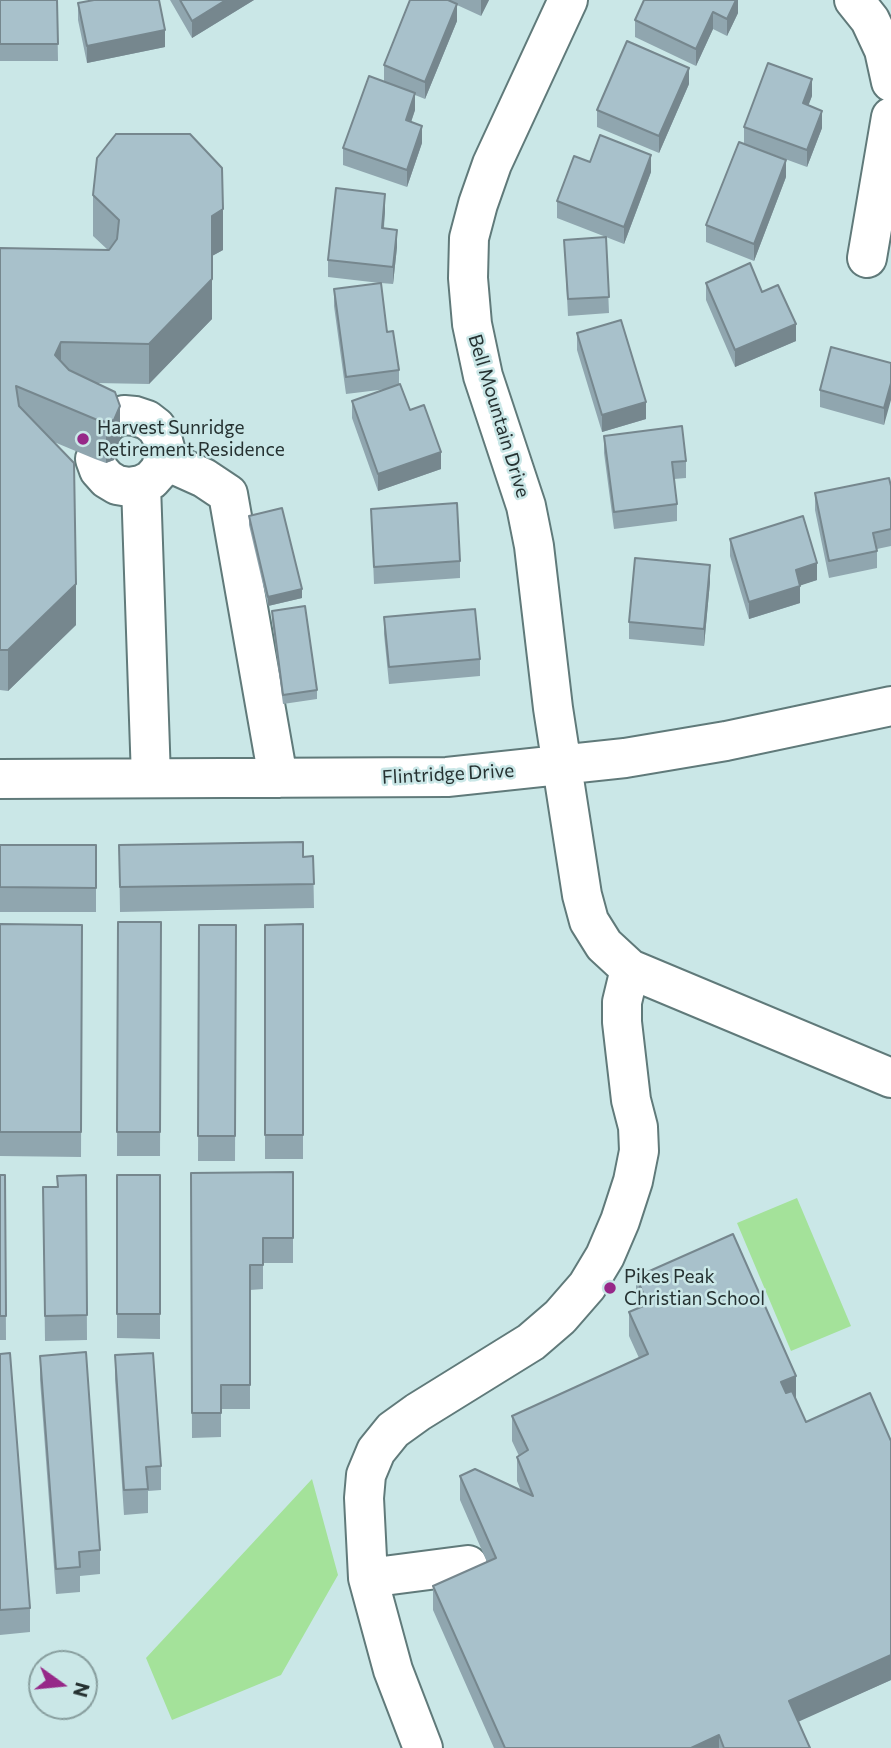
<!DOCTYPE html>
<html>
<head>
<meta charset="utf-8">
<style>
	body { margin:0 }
	#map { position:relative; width:891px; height:1748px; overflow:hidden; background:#cae7e7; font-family:Commissioner,sans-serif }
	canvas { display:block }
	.north { position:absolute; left:28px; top:1650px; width:70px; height:70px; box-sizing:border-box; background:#cae7e7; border:2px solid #889e9e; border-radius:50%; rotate:105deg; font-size:19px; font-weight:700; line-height:28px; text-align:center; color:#253131 }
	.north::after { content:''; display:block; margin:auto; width:24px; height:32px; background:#962888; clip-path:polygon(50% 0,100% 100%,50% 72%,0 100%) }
</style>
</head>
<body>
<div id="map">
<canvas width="891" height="1748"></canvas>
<div class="north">N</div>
</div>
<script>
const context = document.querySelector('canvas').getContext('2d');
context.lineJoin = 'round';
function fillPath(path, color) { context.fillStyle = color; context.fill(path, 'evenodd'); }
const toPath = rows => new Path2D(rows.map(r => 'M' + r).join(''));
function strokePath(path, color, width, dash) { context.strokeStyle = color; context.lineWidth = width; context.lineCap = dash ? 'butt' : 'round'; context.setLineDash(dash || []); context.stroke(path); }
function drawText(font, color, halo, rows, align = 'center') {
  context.font = font + ' Commissioner,sans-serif'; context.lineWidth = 5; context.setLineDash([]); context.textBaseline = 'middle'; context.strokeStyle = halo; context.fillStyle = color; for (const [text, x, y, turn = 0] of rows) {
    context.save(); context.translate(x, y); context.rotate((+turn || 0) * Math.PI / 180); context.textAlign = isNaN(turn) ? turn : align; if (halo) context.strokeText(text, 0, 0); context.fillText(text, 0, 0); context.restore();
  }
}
fillPath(toPath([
	[797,1198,851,1326,791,1351,737,1223],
	[312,1479,338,1575,281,1675,172,1720,146,1658]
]), '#a4e29a');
const minor = toPath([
	[568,0,492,164,478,204,469,238,468,278,472,324,483,376,526,506,534,546,553,708,582,895,589,921,604,945,630,969,891,1078],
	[854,0,870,20,884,50,891,82],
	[867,258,891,117],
	[95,459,99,470,107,479,117,485,129,487,141,485,151,480,159,471,164,460,165,448,162,437,156,427,147,420,135,416,124,415,112,419,103,427],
	[164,460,204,478,228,494,278,778],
	[141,485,151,778],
	[0,779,447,777,625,758,726,741,891,706],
	[368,1578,468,1565],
	[423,1748,393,1670,368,1578,364,1498,366,1475,376,1451,393,1430,418,1412,531,1342,560,1317,587,1286,605,1256,620,1221,633,1181,639,1151,638,1127,631,1100,622,1022,622,1002,630,969]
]);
strokePath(minor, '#607a7a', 42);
strokePath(minor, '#fff', 38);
fillPath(toPath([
	[0,0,57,0,58,61,0,61],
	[170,0,254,0,192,38],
	[410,0,489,0,481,16,457,5,457,21,425,99,415,95,415,110,411,122,422,143,407,187,343,165,343,148,384,81,384,65],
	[738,0,738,13,727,36,713,29,696,66,635,37,635,20],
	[78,3,165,47,87,63,78,20],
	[689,84,659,153,597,127,597,110],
	[812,96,808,105,822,128,807,167,744,144,744,127],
	[590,162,651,172,624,244,606,237,609,313,568,316,564,240,606,237,557,218,557,201],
	[786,177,754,261,706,242,706,225],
	[93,195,223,250,212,256,212,319,149,384,96,383,120,446,114,460,106,463,95,459,54,442,76,625,8,691,0,690,0,248,108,250,93,236],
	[385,211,384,228,397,247,393,284,381,283,387,332,399,370,399,384,410,410,441,469,378,491,352,418,352,401,387,389,346,394,334,306,334,289,380,283,328,277,328,260],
	[706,283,762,292,796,341,735,367,706,300],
	[577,333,646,419,602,432,577,350],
	[891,363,884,425,820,407,820,390],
	[604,436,686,461,686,478,674,479,677,504,677,521,614,529,604,453],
	[891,486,891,546,877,549,877,568,829,578,815,510,815,493],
	[371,509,460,561,460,578,374,584],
	[249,516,302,598,268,606,249,525],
	[730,539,817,580,800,585,800,603,749,619,730,556],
	[710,582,704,646,629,639,629,622],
	[272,611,317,690,317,699,283,704,272,620],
	[384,617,480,659,480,676,389,684,384,634],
	[0,845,96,845,96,912,0,912],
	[119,845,303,857,313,856,314,908,120,912],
	[118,922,161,922,160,1156,117,1156],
	[0,924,82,925,81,1157,0,1156],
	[303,924,303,1159,265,1159,265,925],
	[199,925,236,925,235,1161,198,1161],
	[293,1172,293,1263,263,1263,263,1289,250,1290,250,1409,221,1409,221,1437,192,1438,191,1173],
	[0,1175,5,1175,6,1340,0,1340],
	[86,1175,87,1340,45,1341,43,1187,57,1187,57,1176],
	[117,1175,160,1175,160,1339,117,1338],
	[636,1277,796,1400,806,1422,891,1441,891,1680,798,1721,810,1748,494,1748,433,1610,433,1586,487,1562,460,1500,460,1476,521,1491,517,1481,517,1457,519,1456,512,1441,512,1416,639,1358,629,1336,629,1312,638,1308,636,1302],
	[0,1354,30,1608,30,1632,0,1635],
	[115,1355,161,1466,161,1490,148,1491,148,1513,124,1515,115,1379],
	[40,1356,100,1550,100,1574,80,1576,80,1592,56,1594,40,1380]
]), '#90a6af');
fillPath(toPath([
	[226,0,254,0,192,38,192,21],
	[481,0,489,0,481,16],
	[736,0,738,0,738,13,727,36,727,19],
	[457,4,457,21,425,99,425,82],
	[713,12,713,29,696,66,696,49],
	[165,30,165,47,87,63,87,46],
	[689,68,689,84,659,153,659,136],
	[812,79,812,96,803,120,803,103],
	[415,93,415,110,406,137,406,120],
	[822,111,822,128,807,167,807,150],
	[422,126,422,143,407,187,407,170],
	[651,155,651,172,624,244,624,227],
	[786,160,786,177,754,261,754,244],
	[385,194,385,211,382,245,382,228],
	[223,209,223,250,212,256,212,216],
	[397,230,397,247,393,284,393,267],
	[212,279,212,319,149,384,149,344],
	[796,324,796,341,735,367,735,350],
	[61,342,61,382,55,355],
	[891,383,891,400,884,425,884,408],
	[646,402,646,419,602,432,602,415],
	[120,406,120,446,114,460,106,463,106,422],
	[441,452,441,469,378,491,378,474],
	[817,563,817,580,796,587,796,570],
	[710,565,710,582,704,646,704,629],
	[76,584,76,625,8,691,8,650],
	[800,586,800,603,749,619,749,602],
	[302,589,302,598,268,606,268,597],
	[796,1376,796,1400,781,1407,781,1382],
	[891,1655,891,1680,789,1726,789,1701],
	[719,1735,719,1748,691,1748]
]), '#76878e');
const building = toPath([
	[0,0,57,0,58,44,0,44,0,0],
	[94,0,159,0,165,30,87,46,78,3,94,0],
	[180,0,226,0,192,21,180,0],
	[410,0,448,0,457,4,425,82,384,65,410,0],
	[644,0,736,0,727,19,713,12,696,49,635,20,644,0],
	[627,41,689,68,659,136,597,110,627,41],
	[768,63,812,79,803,103,822,111,807,150,744,127,768,63],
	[369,76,415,93,406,120,422,126,407,170,343,148,369,76],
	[116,134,190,134,222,168,223,209,212,216,212,279,149,344,61,342,55,355,69,370,115,392,120,406,114,420,106,422,95,419,16,386,19,406,74,463,76,584,8,650,0,650,0,248,109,250,117,239,119,220,93,195,97,158,116,134],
	[600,135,651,155,624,227,557,201,574,156,590,162,600,135],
	[739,142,786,160,754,244,706,225,739,142],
	[336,188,385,194,382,228,397,230,393,267,328,260,336,188],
	[606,237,609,297,568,299,564,240,606,237],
	[750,263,762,292,778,285,796,324,735,350,706,283,750,263],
	[381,283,387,332,393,331,399,370,346,377,334,289,381,283],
	[621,320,646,402,602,415,577,333,621,320],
	[831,347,891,363,891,383,884,408,820,390,831,347],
	[400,384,410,410,424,405,441,452,378,474,352,401,400,384],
	[682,426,686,461,672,462,677,504,614,512,604,436,682,426],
	[889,478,891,486,891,529,873,533,877,551,829,561,815,493,889,478],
	[457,503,460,561,374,567,371,509,457,503],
	[282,508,302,589,268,597,249,516,282,508],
	[803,516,817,563,796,570,800,586,749,602,730,539,803,516],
	[635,558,710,565,704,629,629,622,635,558],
	[305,606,317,690,283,695,272,611,305,606],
	[475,609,480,659,389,667,384,617,475,609],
	[303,842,303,857,313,856,314,884,120,887,119,845,303,842],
	[0,845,96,845,96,888,0,887,0,845],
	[118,922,161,922,160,1132,117,1132,118,922],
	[0,924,82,925,81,1132,0,1132,0,924],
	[303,924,303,1135,265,1135,265,925,303,924],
	[199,925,236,925,235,1136,198,1136,199,925],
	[293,1172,293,1238,263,1238,263,1265,250,1265,250,1385,221,1385,221,1413,192,1413,191,1173,293,1172],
	[0,1175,5,1175,6,1316,0,1316,0,1175],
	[86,1175,87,1315,45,1316,43,1187,58,1187,57,1176,86,1175],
	[117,1175,160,1175,160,1314,117,1314,117,1175],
	[733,1234,796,1376,781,1382,786,1393,792,1391,806,1422,870,1393,891,1441,891,1655,789,1701,810,1748,724,1748,719,1735,691,1748,505,1748,433,1586,496,1558,460,1476,475,1469,533,1496,517,1457,528,1450,512,1416,648,1354,629,1312,648,1304,636,1277,733,1234],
	[86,1352,100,1550,79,1552,80,1567,56,1569,40,1356,86,1352],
	[10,1353,30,1608,0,1610,0,1354,10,1353],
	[153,1353,161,1466,146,1467,148,1489,124,1490,115,1355,153,1353]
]);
fillPath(building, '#a8c1cb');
strokePath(building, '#76878e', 2);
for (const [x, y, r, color] of [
	[83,439,7,"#962888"],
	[610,1288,7,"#962888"]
]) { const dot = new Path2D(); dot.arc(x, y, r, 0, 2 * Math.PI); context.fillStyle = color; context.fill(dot); strokePath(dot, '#cae7e7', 2.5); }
drawText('19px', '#253131', '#cae7e7', [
	["Bell Mountain Drive",499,416,73],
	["Flintridge Drive",448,774,-3]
]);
drawText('19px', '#253131', '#cae7e7', [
	["Harvest Sunridge",97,428],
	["Retirement Residence",97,450],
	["Pikes Peak",624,1277],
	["Christian School",624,1299]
], 'left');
</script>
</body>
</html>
